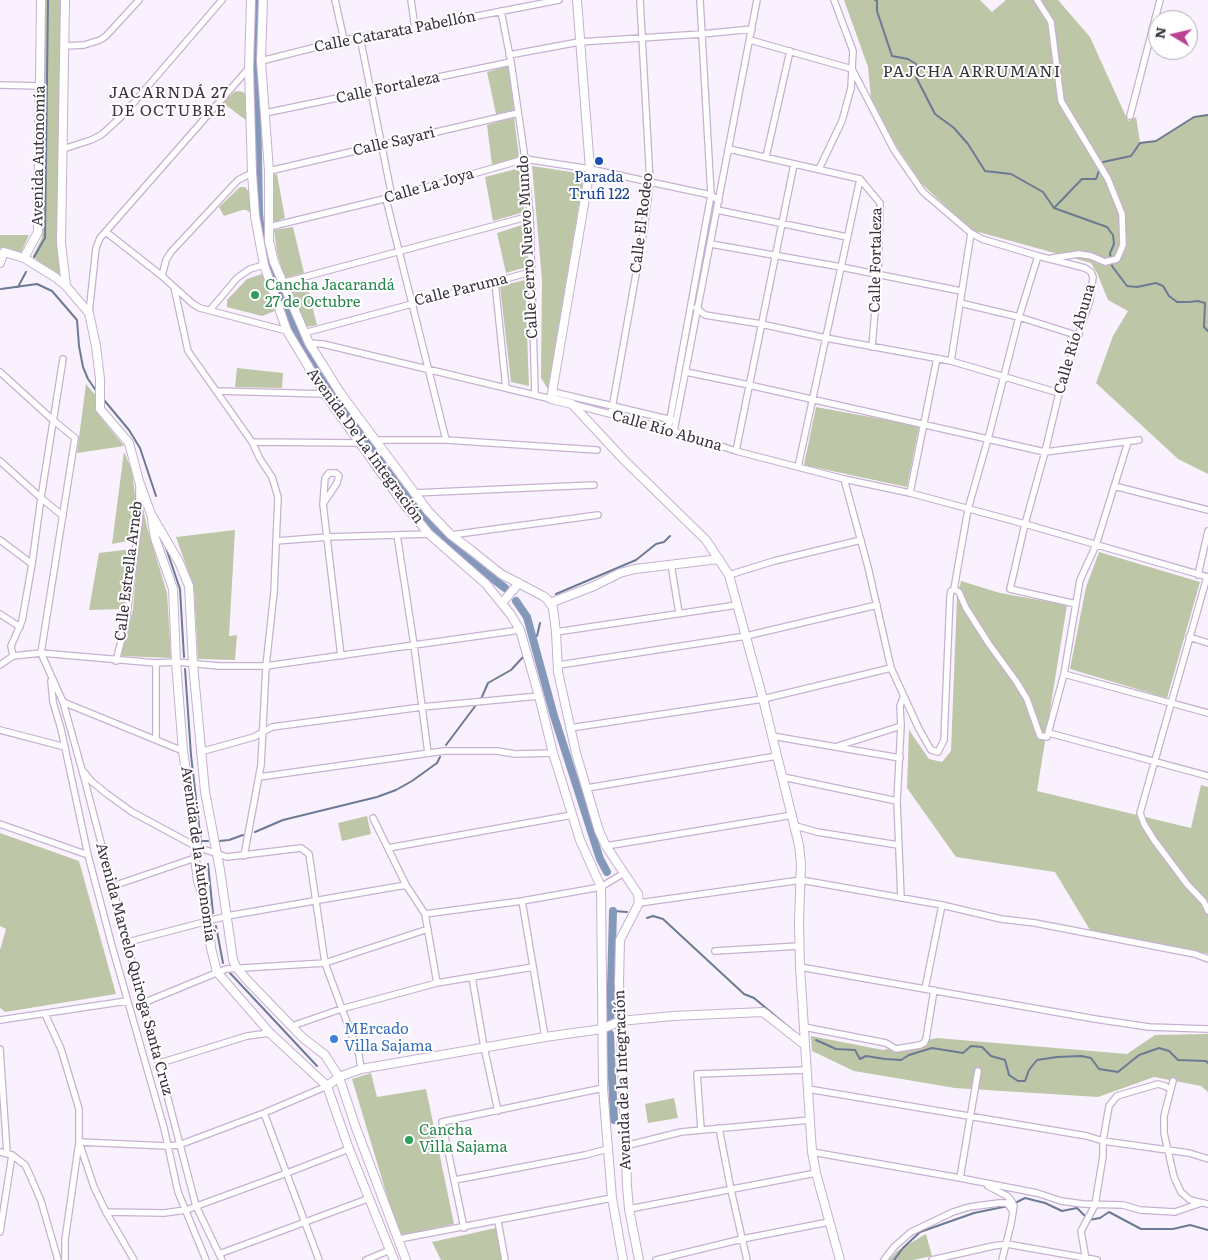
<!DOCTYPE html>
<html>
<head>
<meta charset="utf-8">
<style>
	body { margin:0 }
	#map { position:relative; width:1208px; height:1260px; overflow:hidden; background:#faf1fe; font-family:Literata,serif }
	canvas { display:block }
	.north { position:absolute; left:1148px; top:10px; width:50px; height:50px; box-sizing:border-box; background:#fff; border:1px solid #afacb1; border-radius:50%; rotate:279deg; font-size:14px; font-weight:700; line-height:20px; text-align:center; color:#38303d }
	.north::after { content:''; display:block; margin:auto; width:18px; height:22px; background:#bc4294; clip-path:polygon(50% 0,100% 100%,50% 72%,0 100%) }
</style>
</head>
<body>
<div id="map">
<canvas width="1208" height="1260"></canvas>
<div class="north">N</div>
</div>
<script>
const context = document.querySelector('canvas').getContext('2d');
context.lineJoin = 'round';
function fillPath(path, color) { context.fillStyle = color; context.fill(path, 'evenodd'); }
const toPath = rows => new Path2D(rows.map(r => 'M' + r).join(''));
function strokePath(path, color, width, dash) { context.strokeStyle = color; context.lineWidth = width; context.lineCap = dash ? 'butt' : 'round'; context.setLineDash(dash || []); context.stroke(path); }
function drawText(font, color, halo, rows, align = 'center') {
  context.font = font + ' Literata,serif'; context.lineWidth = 4; context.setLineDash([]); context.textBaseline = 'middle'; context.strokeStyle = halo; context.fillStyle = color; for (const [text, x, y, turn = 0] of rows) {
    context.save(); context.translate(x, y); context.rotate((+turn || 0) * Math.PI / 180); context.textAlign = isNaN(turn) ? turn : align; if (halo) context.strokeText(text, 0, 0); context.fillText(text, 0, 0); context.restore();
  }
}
fillPath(toPath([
	[45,0,61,0,57,242,60,276,41,264,33,256,42,238],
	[844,0,980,0,992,12,1006,0,1058,0,1090,37,1128,121,1136,117,1140,142,1156,141,1194,117,1208,115,1208,474,1178,459,1096,383,1113,336,1128,311,1108,300,1097,273,1091,263,971,230,922,184,895,144,871,98,868,67],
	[508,66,514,110,496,114,487,72],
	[238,91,243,92,246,95,247,121,223,103,234,92],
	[514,117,519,157,492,165,487,125],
	[532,166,584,174,548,389,541,378,542,280],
	[520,168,524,212,493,221,485,177],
	[277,174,285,218,274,222,273,175],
	[240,187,245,187,249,192,251,213,246,210,242,210,224,216,219,207],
	[525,224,527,267,506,273,497,233],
	[293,227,304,273,285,278,277,253,274,230],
	[0,235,29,235,21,253,4,247,0,248],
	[262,274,275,311,262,316,227,307,227,300,247,279],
	[525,280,529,386,511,382,500,286],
	[306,281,317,325,306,327,288,286],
	[237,368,283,373,282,388,235,387],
	[86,384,97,397,95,404,98,414,124,446,77,453],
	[816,407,919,426,907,487,804,465],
	[124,452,132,470,136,504,133,540,112,544],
	[142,503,147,527,167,593,171,658,121,656,133,609],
	[235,530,229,636,237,635,235,660,198,659,194,588,176,537],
	[132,549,123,609,89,610,99,553],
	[1099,552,1200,582,1167,698,1070,669,1086,587],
	[961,581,1000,593,1067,605,1037,791,1191,828,1201,785,1208,787,1208,954,1090,930,1055,872,956,857,907,788,909,730,929,759,942,762,951,751,957,597],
	[367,816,371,834,342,841,338,823],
	[0,833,79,861,116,994,5,1012,0,1008,0,950,6,929,0,926],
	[1208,1034,1208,1092,1201,1086,1154,1077,1098,1097,955,1088,854,1071,812,1051,811,1036,883,1050,937,1038,1127,1054,1155,1035],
	[371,1073,377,1097,426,1089,454,1224,399,1236,352,1079],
	[674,1098,678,1118,648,1123,645,1104],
	[496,1228,502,1260,441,1260,432,1242],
	[926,1234,932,1256,913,1260,889,1260,897,1251]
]), '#bdc6a6');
strokePath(toPath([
	[875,0,877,1,877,11,892,56,908,59,916,64,916,77,935,114,954,128,968,144,985,171,1011,174,1043,192,1054,208,1107,227,1113,235,1114,244,1110,253,1112,266,1127,286,1137,287,1156,283,1163,286,1169,296,1177,302,1189,302,1198,301,1205,303,1204,327,1208,331],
	[1102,164,1103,162,1131,156,1140,143,1156,141,1194,117,1208,115],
	[1054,208,1082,179,1096,179,1100,168],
	[34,257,45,238,48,0],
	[18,287,26,272],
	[1,289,37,284,52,291,77,320,79,346,83,367,88,379,97,392],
	[104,400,129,430,140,448,156,496],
	[165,545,180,589,184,657],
	[556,594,636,560,656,544,664,542,670,536],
	[537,636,540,623],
	[185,669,191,755,201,842],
	[481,699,488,683,511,670,524,656],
	[446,745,476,705],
	[255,832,283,820,377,797,396,790,412,781,437,763,440,757],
	[201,841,208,841],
	[219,841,229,840,243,835],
	[208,864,213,913],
	[613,911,627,912],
	[647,918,653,916,663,919,744,994,754,998,797,1034],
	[216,926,223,963],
	[230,973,317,1066],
	[816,1040,836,1049,855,1050,860,1059,866,1056,885,1059,901,1060,909,1055,932,1048,963,1053,971,1046,982,1047,991,1056,1005,1060,1009,1075,1018,1081,1025,1081,1029,1070,1037,1060,1057,1057,1081,1056,1091,1058,1099,1069,1118,1072,1139,1055,1159,1048,1169,1051,1178,1060,1206,1061,1208,1063],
	[1015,1203,1025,1198,1045,1203,1062,1211,1077,1208,1089,1220,1100,1218,1109,1212,1141,1229,1173,1229,1190,1225,1208,1230],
	[894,1260,903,1248,920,1232,974,1213,1008,1206]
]), '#6d7a94', 2);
strokePath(toPath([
	[257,0,254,79,257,103,259,212,261,237,276,286,305,349,318,374,401,490,430,523,455,549,505,588],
	[516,601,527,617,554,716,600,859,607,872],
	[610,1025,613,911],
	[610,1034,614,1120]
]), '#8499b9', 8);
const street = toPath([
	[335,0,344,40],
	[411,0,415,28],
	[1037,0,1051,22,1061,101,1108,179,1122,214,1123,245,1117,259,1105,262,1091,256,1079,254,1052,258],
	[501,11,511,62,525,159,530,216,535,394],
	[360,37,392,197],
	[750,40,852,69,894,150,923,192,971,233,982,239,1038,256,1085,268,1091,272,1093,277,1090,300,1059,393,1045,452,1025,524,1010,589,1076,604],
	[64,46,84,45,100,40,106,36,139,0],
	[509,55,579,42,702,34,752,29],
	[261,61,344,40,415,28,559,0],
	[0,85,40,86],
	[265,113,511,62],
	[1130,116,1160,0],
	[63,149,91,140,101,135,109,128,124,114,222,0],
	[729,149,860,179],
	[766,157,790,51],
	[819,169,842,121,851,88,852,69,853,51,834,0],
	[269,171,518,113],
	[860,179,880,203,878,274,872,347],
	[386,199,446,440],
	[717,210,847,237],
	[269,227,392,197,525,159,590,169,650,182,711,195,719,201],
	[106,232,162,276,193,304,200,308,287,331],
	[711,244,841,267,961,291],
	[162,276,166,260,171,252,238,180,252,173],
	[495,282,506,388],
	[282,283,530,216],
	[174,287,188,351,252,442,260,459,272,477,278,497,274,592,266,666,261,765,244,856],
	[960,303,1019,317,1079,336],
	[696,308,705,315,761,324,826,338,951,361,1059,393],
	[210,310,237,278,250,269,264,265],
	[89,313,96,248,100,238,249,68],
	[304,333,531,272],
	[309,343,323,344,551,399],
	[951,361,971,233],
	[0,372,54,421,75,438,41,653,63,702,82,770,196,1206,222,1260],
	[686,372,749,385,1045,452,1139,440],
	[217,391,325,394],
	[553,392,672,420],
	[572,404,674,431,736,451,844,479,910,493,1025,524,1208,577],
	[611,414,644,229,650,182,640,0],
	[668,430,711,195,700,0],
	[674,431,757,0],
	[374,440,446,440,597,450],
	[252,442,359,443],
	[736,451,794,164],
	[0,461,41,498,63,516],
	[798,467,860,179],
	[844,479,868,567,891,668,919,729,931,750,938,752,944,740,950,596,951,591,954,589,959,592,966,608,989,644,1016,681,1027,699,1040,736,1047,737,1064,674,1080,580,1096,545,1128,442],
	[1114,486,1208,510],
	[413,493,594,485],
	[910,493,937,358],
	[323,504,337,483,339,476,336,473,329,473,325,478,323,504,341,656],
	[397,535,414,645,428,753],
	[451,535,598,515],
	[0,540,32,564],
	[276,541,328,537,429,534],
	[671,564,679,613],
	[729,575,774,561,861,540],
	[1198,575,1208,531],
	[1207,577,1140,813,1144,824,1154,840,1187,884,1204,902,1208,911],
	[954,589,968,509,988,439,1019,317,1038,256],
	[0,614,20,627],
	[556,632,737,605],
	[1189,637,1208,643],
	[13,656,11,646,22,621,32,564,41,498,63,359],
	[116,661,126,622,139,522,139,485],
	[0,665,13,656,41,653,156,663,176,662,219,666,266,666,520,630],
	[559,665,746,636,877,605],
	[1064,674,1208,713],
	[51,681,53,702,61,729,88,855,112,946,164,1128,178,1192,206,1260],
	[63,702,183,751],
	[570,728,763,699,891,668],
	[0,730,65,747],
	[1049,733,1208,776],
	[772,736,900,758],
	[156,740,156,663],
	[838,746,901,726],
	[200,752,254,737,272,727,422,707,539,696],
	[84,772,91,781,107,794,132,812,197,847,227,857,301,848,309,854,325,963,359,1055,361,1069],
	[259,777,444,751,497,751,515,754,553,753],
	[783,777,897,801],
	[587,788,777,756],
	[373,818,406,885,425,914,522,901,601,887,624,873],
	[0,824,88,855],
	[796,826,817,832,898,845],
	[606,846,793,815],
	[388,848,572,815],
	[113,886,195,858],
	[901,898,897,801,901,726,900,706,903,698],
	[522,901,545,1037],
	[639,903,801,880,942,905,1001,919,1035,923,1195,954,1208,959],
	[425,914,437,983],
	[128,942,227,916,406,885],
	[715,951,799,946],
	[800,967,1095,1019,1149,1027,1208,1029],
	[472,977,484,1047,498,1111],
	[925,989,942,905],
	[143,1003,226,969,325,963,428,929],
	[45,1014,61,1049,79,1109,79,1142,94,1187,106,1212,134,1260],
	[0,1020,127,1001],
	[292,1026,341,1009,437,983,533,967],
	[804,1027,886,1043,896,1049,920,1045,924,1043,926,1039,934,990],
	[0,1049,7,1153],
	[160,1063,247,1036,270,1033],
	[1173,1081,1164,1116,1164,1133,1174,1177,1181,1192,1190,1200,1208,1204],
	[808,1089,1087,1136,1103,1141,1189,1153,1208,1159],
	[264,1113,319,1260],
	[719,1128,731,1190,747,1260],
	[701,1129,697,1074,807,1070],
	[625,1146,681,1132,810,1120],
	[0,1152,12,1155,25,1165,29,1173,41,1201,58,1260],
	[812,1152,960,1178,1037,1193,1061,1201,1083,1204,1123,1205,1140,1210,1175,1212,1201,1203],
	[960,1178,978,1071],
	[455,1180,585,1155,608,1149],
	[988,1186,1007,1196,1011,1200,1014,1206,1011,1224,1002,1260],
	[629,1209,816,1173],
	[106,1212,164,1213,186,1210,287,1173,349,1149],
	[498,1221,505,1260],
	[464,1228,442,1122,603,1088],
	[0,1232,12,1155],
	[399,1239,612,1198],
	[219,1254,370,1198],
	[65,1260,65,1240,79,1142,167,1146,179,1145,264,1113,327,1086],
	[366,1260,390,1250],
	[656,1260,742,1239,829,1222],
	[884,1260,894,1247,911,1232,953,1212,969,1207,999,1203,1007,1203,1013,1211],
	[932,1260,993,1246,1007,1244,1097,1260],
	[1086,1260,1081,1231,1095,1205,1103,1156,1103,1141,1109,1106,1117,1096,1151,1086,1158,1084,1165,1086,1170,1089]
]);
const secondary = toPath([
	[65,0,61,243,66,286],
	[251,0,249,68,252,173,255,216,264,265,287,331,325,394,400,499,429,534,486,584,511,615,520,630,539,696,553,753,580,840,601,887,603,1088,612,1198,623,1260],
	[263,0,261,61,269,171,269,241,274,262,309,343,341,394,428,511,451,535,471,550,501,574,543,596,547,599,553,608,556,632,558,672,576,753,599,831,606,846,638,894,639,903,620,940,619,983,627,1186,629,1209,639,1260],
	[577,0,590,169,551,399,572,404,625,461,706,540,729,575,763,699,799,845,801,863,799,922,800,967,812,1152,816,1173,840,1260],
	[24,258,38,232,41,0],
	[0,263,4,252,24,258,55,277,66,286,89,313,96,346,100,379,100,409,129,443,139,481,151,514,179,562,189,586,193,664,205,792,220,870,233,960,236,967,247,980,303,1038,325,1055,339,1077,356,1128,406,1260],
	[152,519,155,538,173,589,176,662,183,751,197,847,195,858,198,881,207,908,211,948,217,972,270,1033,327,1086,349,1149,394,1260],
	[502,603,519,583],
	[550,603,594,586,620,573,635,569,719,559],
	[327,1086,339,1077,361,1069,545,1037,602,1029,620,1021,673,1016,763,1012,805,1045]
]);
strokePath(street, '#c6b1d1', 8);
strokePath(secondary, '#c6b1d1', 10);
strokePath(street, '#fff', 5.5);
strokePath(secondary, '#fff', 8);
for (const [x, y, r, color] of [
	[599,161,5,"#1a4fb4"],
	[255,295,5,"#2e9e5b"],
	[334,1039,5,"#3f7fe0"],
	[409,1140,5,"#2e9e5b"]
]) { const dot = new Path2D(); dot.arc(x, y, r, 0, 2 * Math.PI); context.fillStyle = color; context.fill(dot); strokePath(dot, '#fff', 2); }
drawText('15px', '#38303d', '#fff', [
	["Calle Catarata Pabellón",395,32,-11],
	["Calle Fortaleza",388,88,-12],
	["Calle Sayari",394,142,-13],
	["Avenida Autonomía",39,156,-89],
	["Calle La Joya",429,186,-16],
	["Calle El Rodeo",642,223,-83],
	["Calle Cerro Nuevo Mundo",528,247,-93],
	["Calle Fortaleza",876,260,-89],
	["Calle Paruma",461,290,-14],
	["Calle Río Abuna",1075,339,-74],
	["Calle Río Abuna",667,431,16],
	["Avenida De La Integración",365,446,54],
	["Calle Estrella Arneb",129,571,-83],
	["Avenida de la Autonomía",198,854,82],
	["Avenida Marcelo Quiroga Santa Cruz",134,969,75],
	["Avenida de la Integración",623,1080,-92]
]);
drawText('15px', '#164399', '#fff', [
	["Parada",599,178],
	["Trufi 122",599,195]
]);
drawText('15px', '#27864d', '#fff', [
	["Cancha Jacarandá",265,286],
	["27 de Octubre",265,303],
	["Cancha",419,1131],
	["Villa Sajama",419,1148]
], 'left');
drawText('15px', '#366cbe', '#fff', [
	["MErcado",344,1030],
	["Villa Sajama",344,1047]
], 'left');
context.letterSpacing = '1px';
drawText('16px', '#38303d', '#fff', [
	["PAJCHA ARRUMANI",972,72],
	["JACARNDÁ 27",169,93],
	["DE OCTUBRE",169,111]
]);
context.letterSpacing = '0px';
</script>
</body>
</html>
